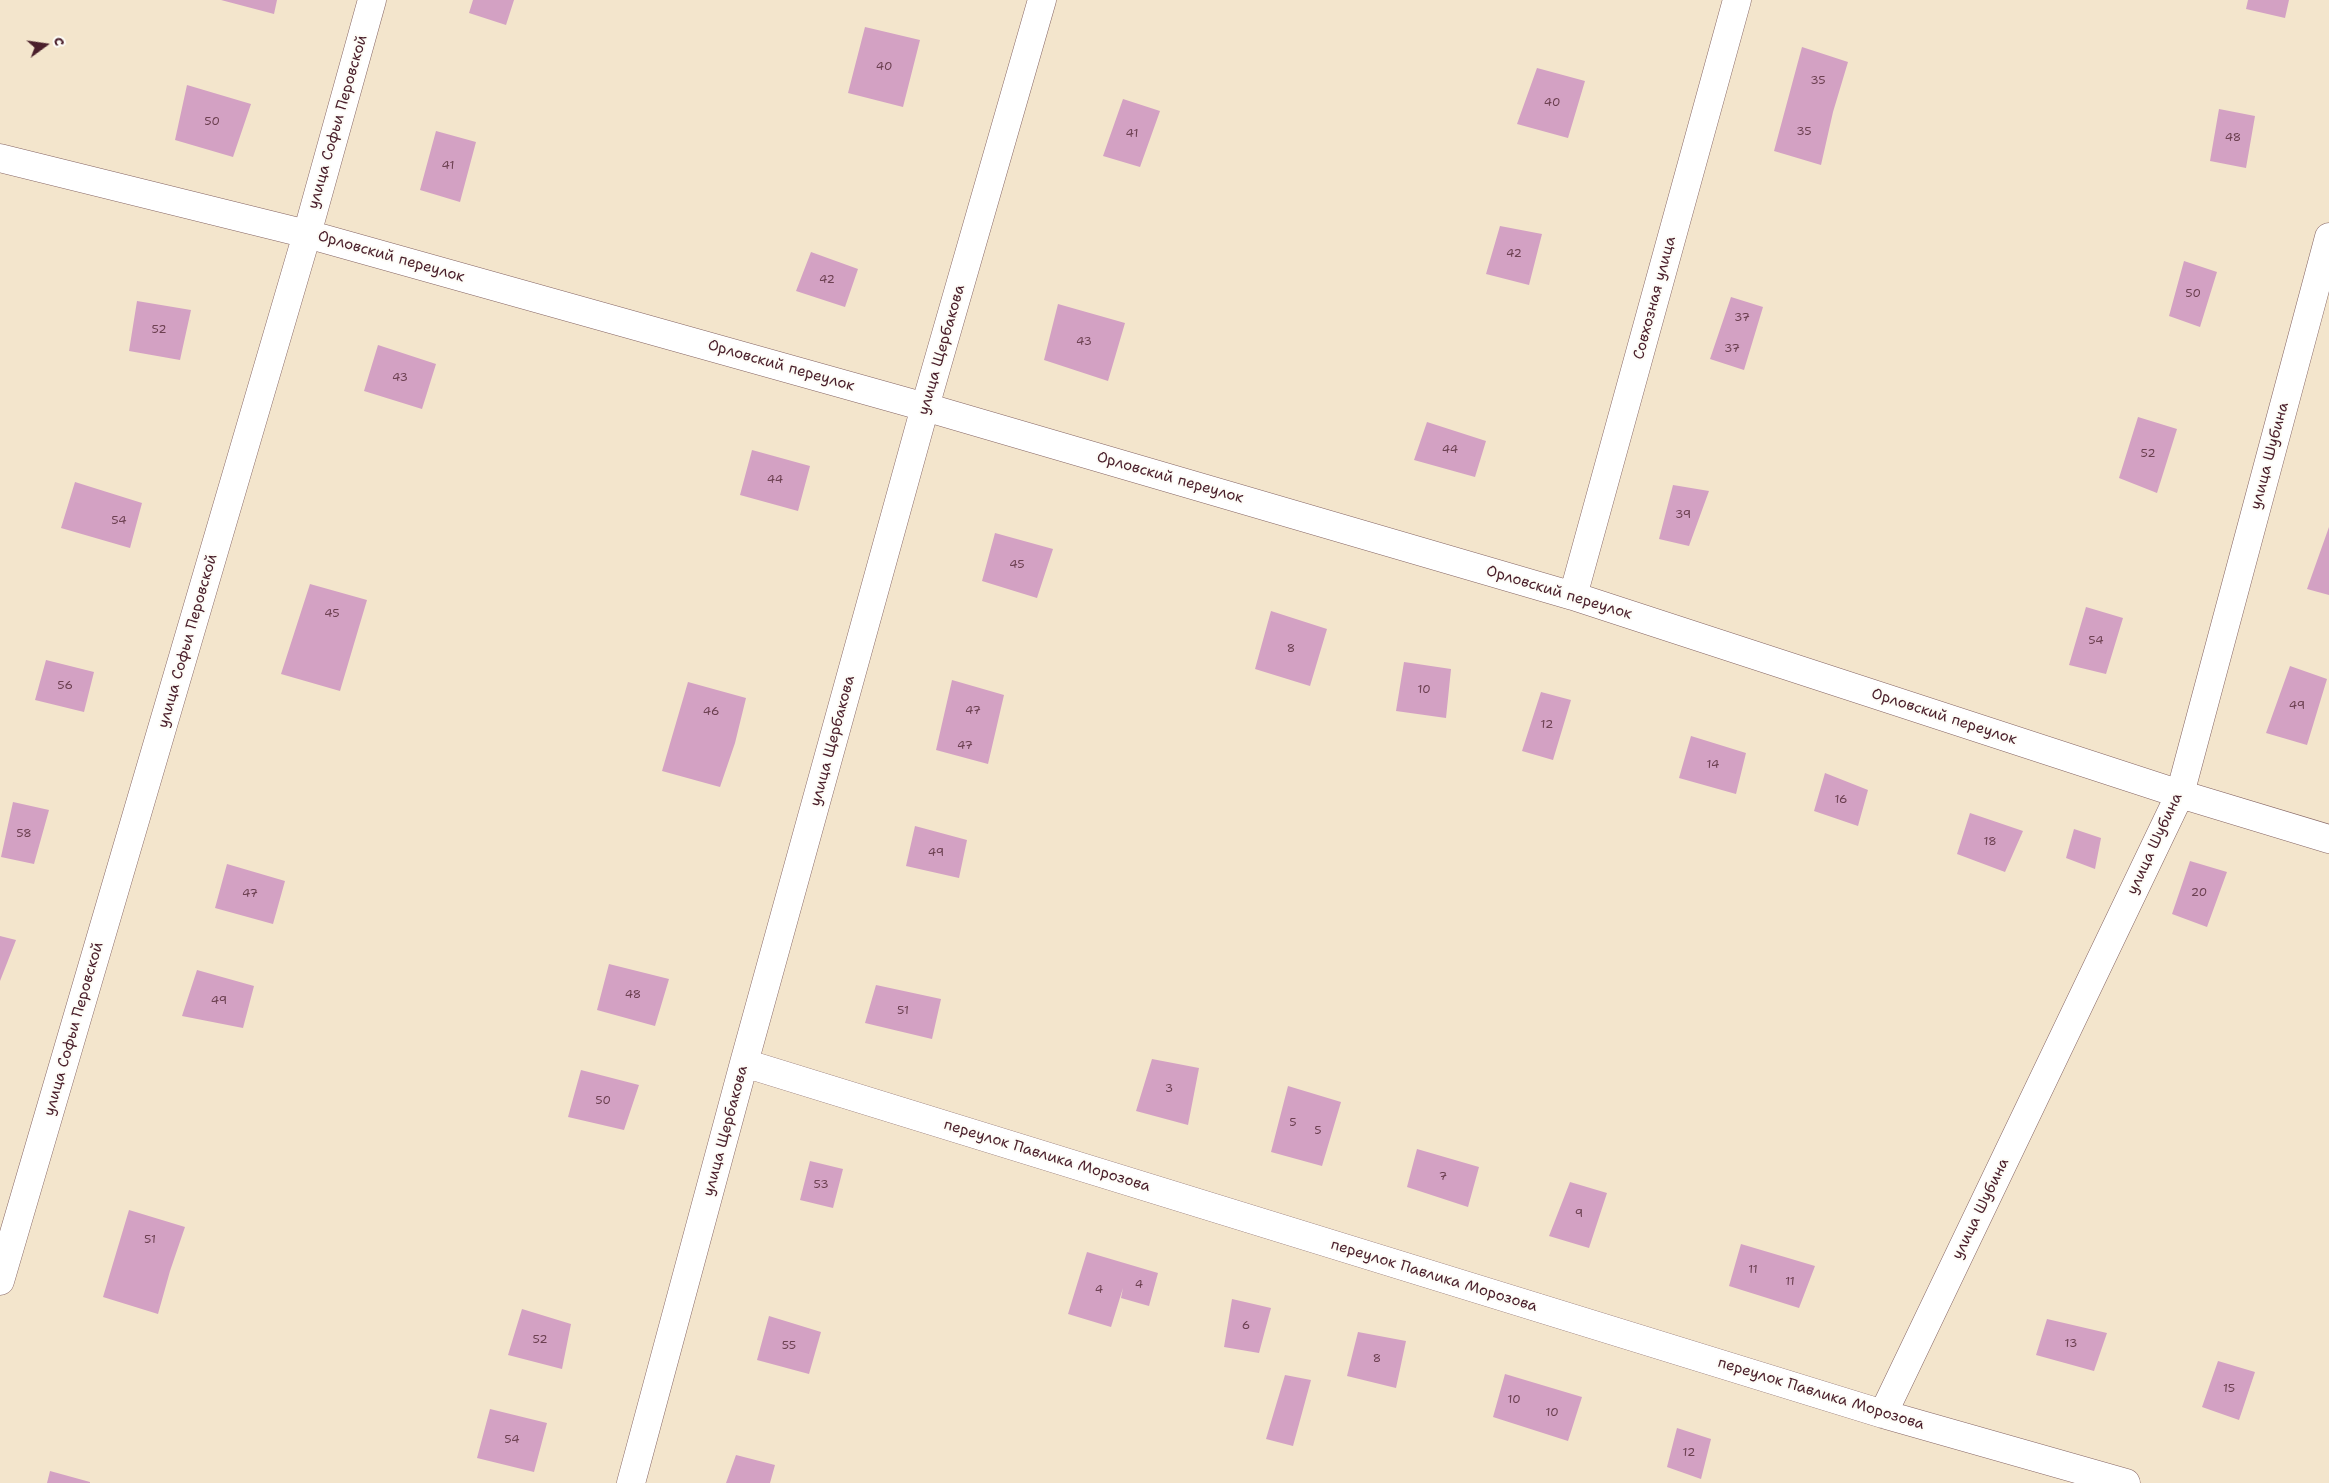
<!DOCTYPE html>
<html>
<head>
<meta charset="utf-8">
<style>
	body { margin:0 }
	#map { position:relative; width:2329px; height:1483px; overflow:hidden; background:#f3e5cc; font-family:"Shantell Sans",sans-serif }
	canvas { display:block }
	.north { position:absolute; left:20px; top:20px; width:50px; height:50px; -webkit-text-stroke:4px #fdfcf7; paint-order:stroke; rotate:76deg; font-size:14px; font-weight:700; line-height:20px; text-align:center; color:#4a1f2b }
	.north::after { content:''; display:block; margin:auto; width:18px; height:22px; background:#4a1f2b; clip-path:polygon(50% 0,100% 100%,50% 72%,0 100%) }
</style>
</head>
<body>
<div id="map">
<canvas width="2329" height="1483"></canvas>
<div class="north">С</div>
</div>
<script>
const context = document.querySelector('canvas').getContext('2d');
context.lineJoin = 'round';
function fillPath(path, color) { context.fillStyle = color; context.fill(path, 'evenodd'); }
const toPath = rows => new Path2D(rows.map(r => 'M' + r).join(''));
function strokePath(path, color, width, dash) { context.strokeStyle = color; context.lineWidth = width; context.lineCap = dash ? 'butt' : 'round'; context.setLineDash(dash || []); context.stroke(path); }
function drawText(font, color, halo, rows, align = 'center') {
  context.font = font + ' "Shantell Sans",sans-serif'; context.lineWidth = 4; context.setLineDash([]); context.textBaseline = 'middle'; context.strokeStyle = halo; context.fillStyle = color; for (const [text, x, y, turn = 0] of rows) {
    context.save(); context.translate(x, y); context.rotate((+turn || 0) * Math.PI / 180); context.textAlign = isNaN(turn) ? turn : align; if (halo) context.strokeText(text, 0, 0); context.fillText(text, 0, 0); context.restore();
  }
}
fillPath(toPath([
	[221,0,277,0,274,14],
	[473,0,514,0,506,25,469,13],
	[2248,0,2289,0,2285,18,2246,9],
	[865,27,920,40,903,107,848,93],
	[1802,47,1848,62,1833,112,1821,165,1774,151],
	[1537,68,1585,81,1568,138,1517,124],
	[187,85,251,104,233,157,175,140],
	[1123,99,1160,111,1140,167,1103,156],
	[2219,109,2255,116,2246,168,2210,161],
	[436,131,476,142,460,202,420,190],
	[1500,226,1542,234,1529,285,1486,274],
	[811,252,858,269,845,307,796,291],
	[2184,261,2217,272,2200,327,2169,316],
	[1731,297,1763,307,1744,370,1710,359],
	[137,301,191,310,180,360,129,351],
	[1058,304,1125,323,1108,381,1044,360],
	[378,345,436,364,422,409,364,391],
	[2138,417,2177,429,2157,493,2119,478],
	[1427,422,1486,441,1475,477,1414,460],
	[752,450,810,466,798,511,740,495],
	[75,482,142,503,130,548,61,528],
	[1673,485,1709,491,1689,546,1659,539],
	[2329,527,2329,595,2307,589],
	[995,533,1053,549,1037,598,982,581],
	[310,584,367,600,340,691,281,674],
	[2086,607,2123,618,2106,674,2069,665],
	[1271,611,1327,629,1310,686,1255,669],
	[46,660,94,672,84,712,35,700],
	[1404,662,1451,669,1446,718,1396,711],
	[2290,666,2327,679,2307,745,2266,733],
	[952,680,1004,695,988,764,936,750],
	[688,682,746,698,735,743,720,787,662,771],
	[1541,692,1571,700,1553,760,1522,751],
	[1691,736,1746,753,1736,794,1679,778],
	[1825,773,1868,790,1858,826,1814,811],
	[13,802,49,810,34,864,1,857],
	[1970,813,2023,831,2005,872,1957,854],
	[915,826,967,840,959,878,906,866],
	[2074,829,2101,838,2095,869,2066,858],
	[2190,861,2227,872,2207,927,2172,914],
	[227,864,285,881,273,924,215,908],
	[0,936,16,940,0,981],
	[609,964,669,979,655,1026,597,1010],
	[197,970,254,986,243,1028,182,1016],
	[876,985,941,999,932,1039,865,1023],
	[1152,1059,1199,1068,1188,1125,1136,1111],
	[581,1070,639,1085,624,1130,568,1117],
	[1288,1086,1341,1102,1322,1166,1271,1152],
	[1417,1149,1479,1167,1468,1207,1407,1187],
	[810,1161,843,1169,833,1208,800,1200],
	[1570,1182,1607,1193,1589,1248,1549,1236],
	[129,1210,185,1227,170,1271,158,1314,103,1297],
	[1741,1244,1815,1266,1799,1308,1729,1286],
	[1087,1252,1158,1273,1149,1306,1121,1298,1123,1288,1111,1327,1068,1314],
	[1232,1299,1271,1308,1259,1353,1224,1347],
	[522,1309,571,1324,562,1369,508,1355],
	[769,1316,821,1332,809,1374,757,1360],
	[2047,1319,2107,1333,2094,1371,2036,1355],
	[1358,1332,1406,1341,1396,1388,1347,1376],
	[2218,1361,2255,1372,2239,1420,2202,1407],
	[1505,1374,1582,1397,1568,1441,1493,1417],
	[1285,1375,1311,1380,1293,1446,1266,1439],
	[490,1409,547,1423,534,1472,477,1458],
	[1677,1428,1711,1439,1701,1479,1667,1467],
	[736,1455,775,1465,770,1483,726,1483],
	[50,1471,90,1482,90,1483,47,1483]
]), '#d3a1c3');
const minor = toPath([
	[0,158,307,234,925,407,1573,596,2180,794,2329,839],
	[1573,596,1737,0],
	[744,1063,1883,1414,2126,1483],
	[0,1281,307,234,372,0],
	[1883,1414,2180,794,2329,237],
	[631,1483,744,1063,925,407,1042,0]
]);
strokePath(minor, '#856463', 29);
strokePath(minor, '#fff', 28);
drawText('12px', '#6c4051', null, [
	["40",884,67],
	["35",1818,81],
	["40",1552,103],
	["50",212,122],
	["35",1804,132],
	["41",1132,134],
	["48",2233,138],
	["41",448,166],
	["42",1514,254],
	["42",827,280],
	["50",2193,294],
	["37",1742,318],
	["52",159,330],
	["43",1084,342],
	["37",1732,349],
	["43",400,378],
	["44",1450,450],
	["52",2148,454],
	["44",775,480],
	["39",1683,515],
	["54",119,521],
	["45",1017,565],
	["45",332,614],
	["54",2096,641],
	["8",1291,649],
	["56",65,686],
	["10",1424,690],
	["49",2297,706],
	["47",973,711],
	["46",711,712],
	["12",1547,725],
	["47",965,746],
	["14",1713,765],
	["16",1841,800],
	["58",24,834],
	["18",1990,842],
	["49",936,853],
	["20",2199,893],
	["47",250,894],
	["48",633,995],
	["49",219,1001],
	["51",903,1011],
	["3",1169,1089],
	["50",603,1101],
	["5",1293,1123],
	["5",1318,1131],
	["7",1443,1177],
	["53",821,1185],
	["9",1579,1214],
	["51",150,1240],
	["11",1753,1270],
	["11",1790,1282],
	["4",1139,1285],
	["4",1099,1290],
	["6",1246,1326],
	["52",540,1340],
	["13",2071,1344],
	["55",789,1346],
	["8",1377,1359],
	["15",2229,1389],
	["10",1514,1400],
	["10",1552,1413],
	["54",512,1440],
	["12",1689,1453]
]);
drawText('15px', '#4a1f2b', '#fdfcf7', [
	["улица Софьи Перовской",338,122,-74],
	["Орловский переулок",391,257,16],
	["Совхозная улица",1655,298,-75],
	["улица Щербакова",942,350,-74],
	["Орловский переулок",781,366,16],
	["улица Шубина",2270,456,-75],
	["Орловский переулок",1170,478,16],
	["Орловский переулок",1559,593,17],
	["улица Софьи Перовской",188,641,-74],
	["Орловский переулок",1944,717,18],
	["улица Щербакова",833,741,-75],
	["улица Шубина",2155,844,-65],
	["улица Софьи Перовской",74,1029,-74],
	["улица Щербакова",726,1131,-75],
	["переулок Павлика Морозова",1047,1156,17],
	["улица Шубина",1981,1209,-64],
	["переулок Павлика Морозова",1434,1276,17],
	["переулок Павлика Морозова",1821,1394,17]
]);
</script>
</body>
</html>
